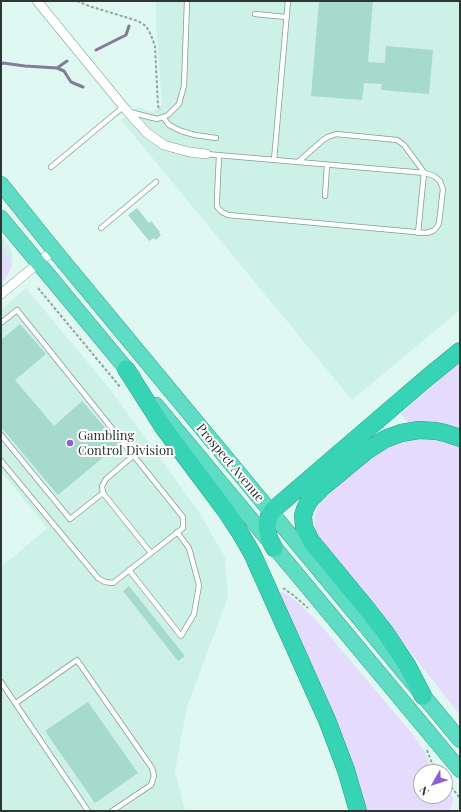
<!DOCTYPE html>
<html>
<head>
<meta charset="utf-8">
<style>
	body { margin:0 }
	#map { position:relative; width:461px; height:812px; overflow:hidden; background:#dff9f2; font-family:"Playfair Display",serif }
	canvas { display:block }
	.frame { position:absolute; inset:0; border:2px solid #2c3633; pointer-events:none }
	.north { position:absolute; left:413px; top:764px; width:40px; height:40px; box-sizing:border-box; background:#fff; border:1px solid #abafad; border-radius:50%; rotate:231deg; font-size:11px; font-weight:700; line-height:16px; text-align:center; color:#2c3633 }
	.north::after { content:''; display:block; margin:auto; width:14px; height:18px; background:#8c5ed8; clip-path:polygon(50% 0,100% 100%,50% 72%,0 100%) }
</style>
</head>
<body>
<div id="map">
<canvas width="461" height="812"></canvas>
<div class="frame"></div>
<div class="north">N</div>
</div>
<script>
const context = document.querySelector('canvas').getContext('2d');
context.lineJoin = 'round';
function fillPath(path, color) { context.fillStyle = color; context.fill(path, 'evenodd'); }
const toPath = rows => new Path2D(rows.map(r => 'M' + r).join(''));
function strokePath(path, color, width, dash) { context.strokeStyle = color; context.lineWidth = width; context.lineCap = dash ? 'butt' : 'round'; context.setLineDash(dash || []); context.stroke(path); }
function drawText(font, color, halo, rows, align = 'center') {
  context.font = font + ' "Playfair Display",serif'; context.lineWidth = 4; context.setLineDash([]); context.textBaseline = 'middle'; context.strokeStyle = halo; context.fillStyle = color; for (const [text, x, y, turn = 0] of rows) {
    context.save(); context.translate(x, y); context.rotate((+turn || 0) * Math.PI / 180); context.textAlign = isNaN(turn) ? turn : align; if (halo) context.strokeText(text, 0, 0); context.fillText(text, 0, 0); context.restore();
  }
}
fillPath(toPath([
	[156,1,460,1,460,310,352,400,121,120,137,107,153,112,162,105,156,25],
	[1,236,9,246,12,254,12,263,9,272,1,281],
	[26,288,110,389,199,512,225,557,228,597,187,707,175,771,184,807,186,811,1,811,1,566,17,554,47,528,1,471,1,310]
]), '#cdf1e7');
fillPath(toPath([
	[1,246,5,251,12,265,11,269,6,278,1,283],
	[460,361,460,433,411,426,401,414],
	[428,437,460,444,460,715,390,626,320,540,314,525,315,515,321,502,365,461,387,447,402,439],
	[276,592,283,592,294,599,317,621,415,737,426,753,431,770,432,772,421,772,421,796,445,796,445,787,454,799,449,811,364,811,359,783,338,728]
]), '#e5dcfd');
strokePath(toPath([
	[96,50,126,35,129,26],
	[1,64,3,63,25,66,57,68,64,71,71,82,83,87],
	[57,68,67,61]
]), '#837d98', 3);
fillPath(toPath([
	[319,1,373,1,368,62,385,63,386,46,433,50,429,94,381,90,382,84,364,83,362,100,311,96],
	[137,208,149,223,151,221,160,232,159,233,161,235,156,240,154,238,149,241,128,215],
	[20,324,46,354,15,380,54,426,82,401,119,444,58,495,1,427,1,340],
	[129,586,185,656,178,661,123,591],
	[88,702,138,773,95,803,45,731]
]), '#a5dacc');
const service = toPath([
	[255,14,286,17],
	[130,112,157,119,168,115,179,104,184,86,187,1],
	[163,117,169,125,181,131,195,135,216,138],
	[206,154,425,173,434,176,440,181,443,189,439,223,437,227,433,231,426,233,228,215,222,212,217,207,217,198,219,156],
	[274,160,288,1],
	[298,162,323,140,328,137,336,134,397,140,404,145,421,168,424,173,418,233],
	[51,167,123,107],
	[325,196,327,165],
	[101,228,156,182],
	[1,323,17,310,183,517,183,528,113,583,105,582,98,578,1,461],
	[1,435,70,519,103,493],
	[134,455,106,479,102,486,103,493,151,553],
	[129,570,181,636,194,614,199,585,189,548,177,532],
	[1,682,88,811],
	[16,703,77,660,152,768,154,776,151,785,112,811]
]);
const minor = toPath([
	[37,1,127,111,147,133,164,145,189,152,206,154],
	[1,294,54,250]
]);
const trunk = toPath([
	[1,184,54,250,460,740],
	[1,218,133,377],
	[156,405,460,770]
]);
const motorway = toPath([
	[126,369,163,427,226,511,239,531,252,553,327,720,346,770,358,811],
	[274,548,269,538,267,525,269,516,273,510,428,377,460,351],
	[423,696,407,665,385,632,367,609,311,541,304,527,303,516,305,509,309,501,324,486,365,452,385,439,401,433,419,430,436,431,445,433,460,438]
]);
strokePath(service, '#859d97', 6);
strokePath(minor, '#859d97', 10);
strokePath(trunk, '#339c88', 16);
strokePath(motorway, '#339c88', 18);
strokePath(toPath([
	[77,1,89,6,138,21,146,26,151,35,155,46,158,106,160,110],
	[38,288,121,388],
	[283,588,293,595,308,608],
	[427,750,431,761,439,772],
	[445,779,460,798]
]), '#92a5a0', 2, [3, 2]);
strokePath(service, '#fff', 4.5);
strokePath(minor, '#fff', 9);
strokePath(trunk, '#5fdcc4', 15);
strokePath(motorway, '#37d3b5', 17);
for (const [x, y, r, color] of [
	[70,443,4,"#8c5ed8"]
]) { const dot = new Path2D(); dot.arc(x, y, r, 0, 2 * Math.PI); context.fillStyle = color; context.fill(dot); strokePath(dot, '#fff', 1.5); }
drawText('13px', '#2c3633', '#fff', [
	["Gambling",78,436],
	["Control Division",78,451]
], 'left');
drawText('13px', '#2c3633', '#fff', [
	["Prospect Avenue",230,463,50]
]);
</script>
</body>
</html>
